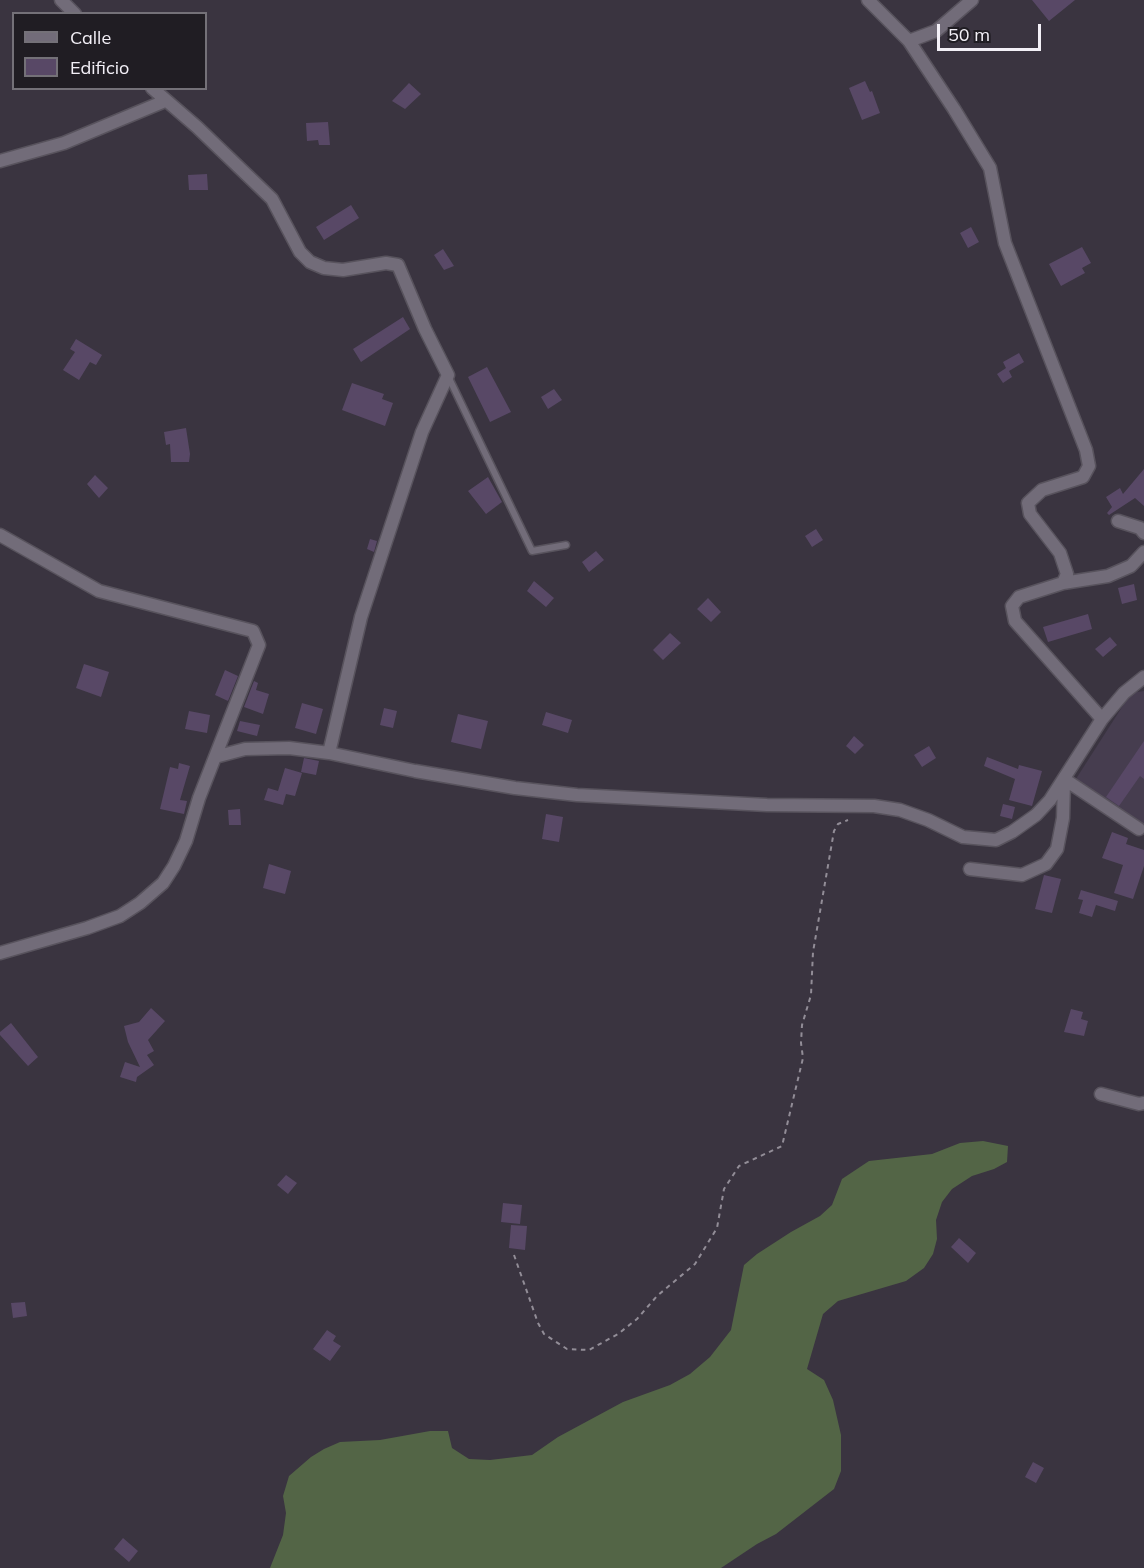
<!DOCTYPE html>
<html>
<head>
<meta charset="utf-8">
<style>
	body { margin:0 }
	#map { position:relative; width:1144px; height:1568px; overflow:hidden; background:#3a3440; font-family:Mulish,sans-serif }
	canvas { display:block }
	.legend { position:absolute; left:12px; top:12px; width:195px; height:78px; box-sizing:border-box; background:#201d23; border:2px solid #747178; margin:0; padding:8px 10px; list-style:none; font-size:18px; color:#f3f0f7 }
	.legend li { display:flex; align-items:center; gap:12px; height:30px }
	.legend b { width:30px; border:2px solid #747178 }
	.scale { position:absolute; left:937px; top:24px; width:104px; height:27px; box-sizing:border-box; border:3px solid #f3f0f7; border-top:0; padding-left:8px; font-size:18px; line-height:21px; white-space:nowrap; color:#f3f0f7; -webkit-text-stroke:4px #201d23; paint-order:stroke }
</style>
</head>
<body>
<div id="map">
<canvas width="1144" height="1568"></canvas>
<ul class="legend">
<li><b style="height:8px;background:#726c79"></b>Calle</li>
<li><b style="height:16px;background:#584866"></b>Edificio</li>
</ul>
<div class="scale">50 m</div>
</div>
<script>
const context = document.querySelector('canvas').getContext('2d');
context.lineJoin = 'round';
function fillPath(path, color) { context.fillStyle = color; context.fill(path, 'evenodd'); }
const toPath = rows => new Path2D(rows.map(r => 'M' + r).join(''));
function strokePath(path, color, width, dash) { context.strokeStyle = color; context.lineWidth = width; context.lineCap = dash ? 'butt' : 'round'; context.setLineDash(dash || []); context.stroke(path); }
fillPath(toPath([
	[1144,691,1144,828,1074,782,1131,693]
]), '#463d4f');
fillPath(toPath([
	[983,1141,1008,1146,1007,1162,994,1169,972,1176,952,1189,942,1202,936,1220,937,1239,933,1254,924,1268,906,1281,838,1301,823,1314,807,1369,824,1380,833,1400,841,1435,841,1471,834,1489,776,1534,757,1544,721,1568,270,1568,283,1535,286,1513,283,1496,289,1476,311,1457,324,1449,340,1442,380,1440,430,1431,448,1431,452,1448,469,1459,490,1460,532,1455,558,1437,623,1402,670,1385,690,1374,710,1357,731,1330,744,1265,757,1254,791,1232,820,1216,832,1205,842,1179,869,1161,932,1154,960,1143]
]), '#536546');
fillPath(toPath([
	[1032,0,1075,0,1049,21],
	[865,81,870,92,872,91,880,113,862,120,849,88],
	[409,83,421,94,405,109,392,101],
	[328,122,330,145,319,145,318,140,307,141,306,123],
	[207,174,208,190,189,190,188,175],
	[351,205,359,218,324,240,316,227],
	[971,227,979,242,968,248,960,233],
	[1082,247,1091,263,1082,268,1085,273,1061,286,1049,264],
	[443,249,454,266,444,270,434,255],
	[403,317,410,329,361,362,353,349],
	[76,339,102,355,96,365,90,362,79,380,63,370,75,352,70,349],
	[1019,353,1024,362,1009,371,1012,377,1003,383,997,374,1006,368,1003,362],
	[487,367,511,412,490,422,468,377],
	[352,383,384,394,382,399,393,403,385,426,342,410],
	[554,389,562,400,548,409,541,397],
	[186,428,190,454,189,462,171,462,170,444,166,445,164,432],
	[1144,469,1144,506,1135,498,1109,515,1107,513,1112,507,1106,497,1120,488,1123,494],
	[95,475,108,488,99,498,87,484],
	[488,477,502,502,486,514,468,491],
	[816,529,823,540,812,547,805,536],
	[370,539,377,541,374,552,367,549],
	[596,551,604,560,589,572,582,562],
	[534,581,554,598,546,607,527,591],
	[1134,584,1137,600,1122,604,1118,588],
	[708,598,721,612,711,622,697,609],
	[1088,614,1092,629,1048,642,1043,627],
	[670,633,681,643,663,660,653,650],
	[1110,637,1117,645,1103,657,1095,649],
	[84,664,109,672,101,697,76,688],
	[225,670,238,676,228,701,215,695],
	[254,681,258,683,256,690,269,694,263,714,244,707],
	[302,703,323,709,316,734,295,728],
	[384,708,397,711,393,728,380,725],
	[189,711,210,715,207,733,185,729],
	[546,712,572,720,568,733,542,725],
	[458,714,488,721,481,749,451,742],
	[240,721,260,725,257,736,237,731],
	[854,736,864,745,855,754,846,746],
	[1144,741,1144,779,1140,776,1119,806,1106,797],
	[929,746,936,758,922,767,914,755],
	[987,757,1018,769,1019,765,1042,771,1032,806,1009,800,1015,779,984,766],
	[304,758,319,761,316,775,301,772],
	[179,763,190,766,180,800,187,801,184,814,160,809,170,767,178,769],
	[285,768,302,773,295,796,286,794,283,805,264,800,268,788,278,791],
	[1003,804,1015,807,1012,819,1000,816],
	[240,809,241,825,229,825,228,810],
	[546,814,563,817,559,842,542,839],
	[1112,832,1128,838,1126,844,1144,850,1144,866,1133,899,1114,893,1123,865,1102,858],
	[269,864,291,871,285,894,263,888],
	[1044,875,1061,879,1052,913,1035,909],
	[1081,890,1118,901,1115,911,1096,905,1092,917,1079,913,1083,900,1078,899],
	[151,1008,165,1021,148,1040,154,1051,147,1055,154,1065,137,1077,136,1082,120,1077,125,1062,140,1067,128,1042,124,1026,139,1022],
	[1071,1009,1083,1012,1081,1019,1088,1021,1084,1036,1064,1032],
	[11,1023,38,1057,28,1066,0,1035,0,1032],
	[286,1175,297,1183,288,1194,277,1185],
	[503,1203,522,1205,520,1224,501,1222],
	[511,1225,527,1226,525,1250,509,1248],
	[959,1238,976,1253,968,1263,951,1247],
	[25,1302,27,1316,13,1318,11,1303],
	[327,1330,336,1336,333,1341,341,1346,330,1361,313,1349],
	[1033,1462,1044,1468,1036,1483,1025,1477],
	[123,1538,138,1551,129,1562,114,1549]
]), '#584866');
const service = toPath([
	[448,376,532,551,566,545]
]);
const minor = toPath([
	[61,0,75,14],
	[868,0,909,41,954,109,990,168,1005,243,1086,450,1089,466,1083,477,1042,490,1028,503,1030,514,1060,553,1067,574,1063,583,1019,597,1012,606,1015,621,1102,719],
	[909,41,936,31,972,0],
	[152,88,197,127,272,199,300,252,310,262,324,268,343,270,386,263,398,265,425,329,448,375,422,432,361,617,329,753],
	[0,161,64,143,165,101],
	[1118,521,1140,528,1144,533],
	[0,535,99,591,253,631,259,645,215,757],
	[1063,583,1108,576,1131,566,1144,552],
	[1064,779,1139,829],
	[970,869,1022,875,1046,864,1057,849,1063,818,1064,781],
	[0,953,87,928,120,916,140,903,163,883,174,866,186,841,199,798,215,757,245,749,289,748,329,753,415,771,515,788,577,795,767,805,874,806,900,810,928,820,963,837,996,840,1012,832,1036,815,1050,800,1102,719,1124,693,1144,677],
	[1101,1094,1139,1104,1144,1103]
]);
strokePath(service, '#58535d', 9);
strokePath(minor, '#58535d', 15);
strokePath(toPath([
	[514,1255,538,1323,544,1334,567,1349,589,1350,618,1334,637,1319,657,1296,695,1264,717,1228,724,1189,739,1166,782,1146,803,1058,801,1043,802,1025,811,995,813,952,834,831,838,824,848,820]
]), '#928d97', 2, [4.5, 4.5]);
strokePath(service, '#726c79', 6);
strokePath(minor, '#726c79', 12);
</script>
</body>
</html>
